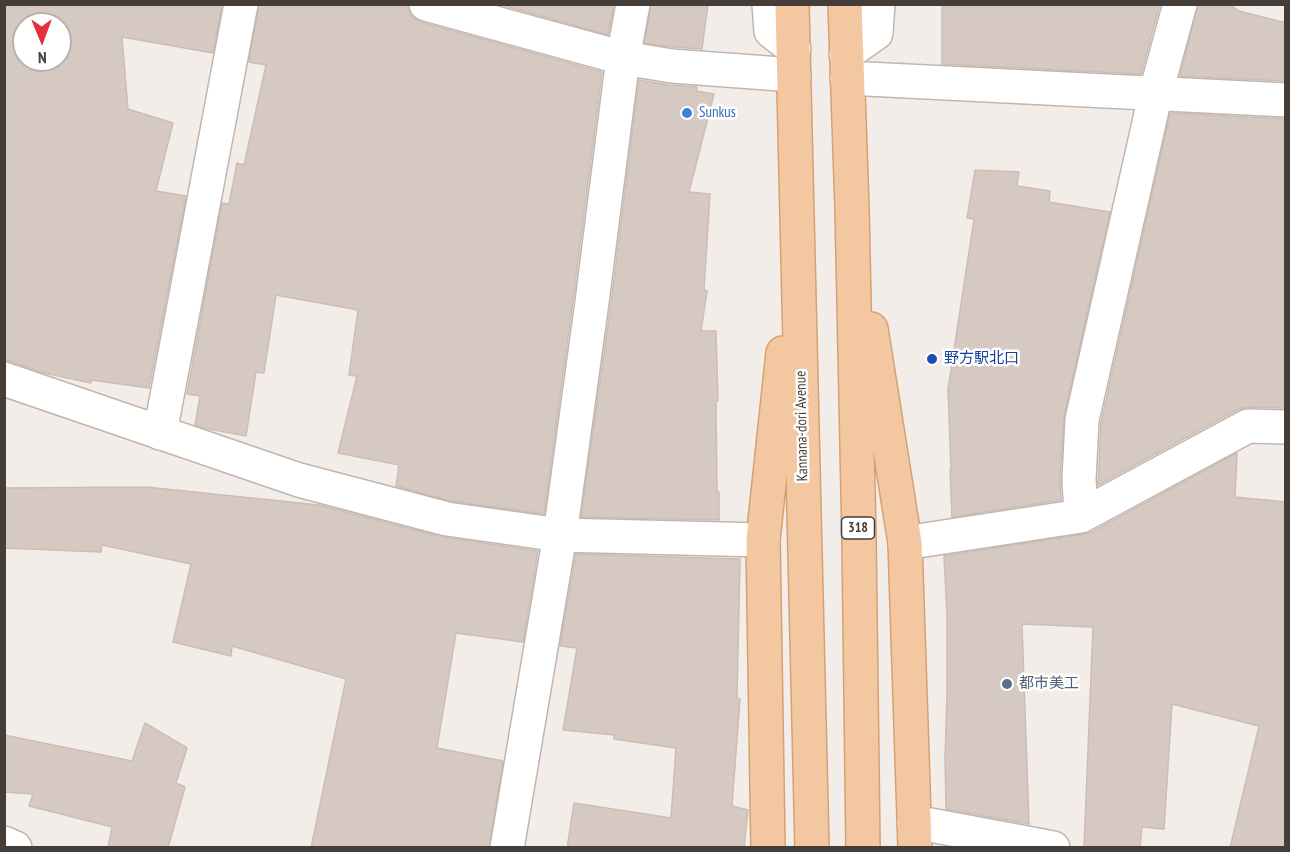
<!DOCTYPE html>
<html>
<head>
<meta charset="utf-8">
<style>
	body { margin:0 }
	#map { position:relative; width:1290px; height:852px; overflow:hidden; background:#f3ede9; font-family:"PT Sans Narrow",sans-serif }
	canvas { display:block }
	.frame { position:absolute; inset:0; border:6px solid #453d38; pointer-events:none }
	.north { position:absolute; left:12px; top:12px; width:60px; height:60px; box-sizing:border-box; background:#fff; border:2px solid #b5b1af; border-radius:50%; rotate:179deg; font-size:16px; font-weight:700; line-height:24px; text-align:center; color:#453d38 }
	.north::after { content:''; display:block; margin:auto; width:21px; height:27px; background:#e33041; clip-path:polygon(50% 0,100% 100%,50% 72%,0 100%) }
</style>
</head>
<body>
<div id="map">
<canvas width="1290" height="852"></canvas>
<div class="frame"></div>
<div class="north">N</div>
</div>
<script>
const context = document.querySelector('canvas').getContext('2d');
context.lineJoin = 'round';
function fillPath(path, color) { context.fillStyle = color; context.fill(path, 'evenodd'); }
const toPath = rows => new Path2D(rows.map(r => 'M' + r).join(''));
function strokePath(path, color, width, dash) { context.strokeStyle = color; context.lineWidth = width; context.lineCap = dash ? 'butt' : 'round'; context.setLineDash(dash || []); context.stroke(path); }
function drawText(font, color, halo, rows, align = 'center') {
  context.font = font + ' "PT Sans Narrow","Noto Sans JP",sans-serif'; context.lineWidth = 5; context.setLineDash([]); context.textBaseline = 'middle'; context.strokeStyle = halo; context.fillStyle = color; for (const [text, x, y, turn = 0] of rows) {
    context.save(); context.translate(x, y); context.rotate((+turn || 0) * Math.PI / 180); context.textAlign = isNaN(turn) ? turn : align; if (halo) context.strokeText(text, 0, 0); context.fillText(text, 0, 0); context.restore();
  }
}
const building = toPath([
	[4,4,222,4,213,53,122,37,128,109,173,123,156,191,186,196,149,388,91,380,91,383,44,373,10,361,4,361,4,4],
	[24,24,60,24,60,60,24,60,24,24],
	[259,4,408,4,408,9,412,17,421,22,602,72,573,300,544,514,451,501,396,486,399,465,338,453,357,376,349,375,358,310,276,295,264,373,256,372,246,436,204,428,195,425,200,396,187,394,222,203,229,204,237,163,244,165,266,65,249,62,259,4],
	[499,4,614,4,608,35,499,4],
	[651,4,708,4,702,49,674,47,645,43,651,4],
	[942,4,1160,4,1141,74,942,64,942,4],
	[1198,4,1229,4,1239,11,1286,23,1286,81,1180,76,1198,4],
	[639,80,669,85,697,87,696,91,714,94,689,192,710,194,704,290,707,291,701,331,716,331,718,401,716,401,717,492,719,492,719,520,581,517,611,304,639,80],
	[1170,113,1286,119,1286,408,1248,407,1239,409,1098,485,1101,423,1170,113],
	[975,170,1019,172,1017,186,1050,191,1049,202,1110,212,1064,416,1060,478,1061,500,952,517,950,470,951,470,948,389,974,219,967,218,975,170],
	[1237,453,1235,497,1286,502,1286,848,1230,848,1259,726,1172,704,1164,829,1142,827,1140,848,1084,848,1093,627,1022,624,1029,824,946,809,945,758,947,695,947,615,944,556,1090,533,1237,453],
	[146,487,319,505,442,537,538,551,523,642,456,633,437,748,503,761,489,848,311,848,346,679,232,646,231,656,173,642,191,564,102,545,101,552,4,548,4,488,146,487],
	[576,554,740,559,737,698,740,699,732,806,748,810,744,848,567,848,574,803,671,818,676,748,614,739,614,735,563,730,577,648,560,646,576,554],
	[145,723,187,748,176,783,185,787,168,848,108,848,112,827,29,806,33,794,4,792,4,735,132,761,145,723]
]);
fillPath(building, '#d6c9c2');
strokePath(building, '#cdbdb3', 1.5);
const minor = toPath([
	[426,4,623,58,672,66,794,75],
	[769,4,771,31,794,49],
	[846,54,876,33,878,4],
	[847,78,1286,100],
	[4,379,299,480,447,519,560,535,763,540],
	[160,433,241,4],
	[1081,516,1079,479,1082,420,1156,92,1180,4],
	[905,543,1081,516,1248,426,1286,427],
	[914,822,1053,848],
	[4,843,15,848],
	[507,848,560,535,592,302,623,58,633,4]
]);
const primary = toPath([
	[792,4,812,848],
	[845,4,852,208,859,539,863,848],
	[871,329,905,543,915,848],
	[768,848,763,540,783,353]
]);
strokePath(minor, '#c0b6af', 36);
strokePath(primary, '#d7a073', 36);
strokePath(minor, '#fff', 33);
strokePath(primary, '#f3c8a1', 33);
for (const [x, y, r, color] of [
	[687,113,6,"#3f7fe0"],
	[932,359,6,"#1a4fb4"],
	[1007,684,6,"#5c6f8a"]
]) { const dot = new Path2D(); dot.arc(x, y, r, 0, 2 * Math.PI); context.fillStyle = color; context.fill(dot); strokePath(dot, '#fff', 2); }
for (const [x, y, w] of [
	[858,528,33]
]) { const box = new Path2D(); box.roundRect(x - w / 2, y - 11, w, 22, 4.5); context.fillStyle = '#fff'; context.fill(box); strokePath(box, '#453d38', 1.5); }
drawText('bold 14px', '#453d38', null, [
	["318",858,528]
]);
drawText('15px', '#366cbe', '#fff', [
	["Sunkus",699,113]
], 'left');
drawText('15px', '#164399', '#fff', [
	["野方駅北口",944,359]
], 'left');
drawText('15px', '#453d38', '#fff', [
	["Kannana-dori Avenue",802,426,-91]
]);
drawText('15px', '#4e5e75', '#fff', [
	["都市美工",1019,684]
], 'left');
</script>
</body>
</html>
